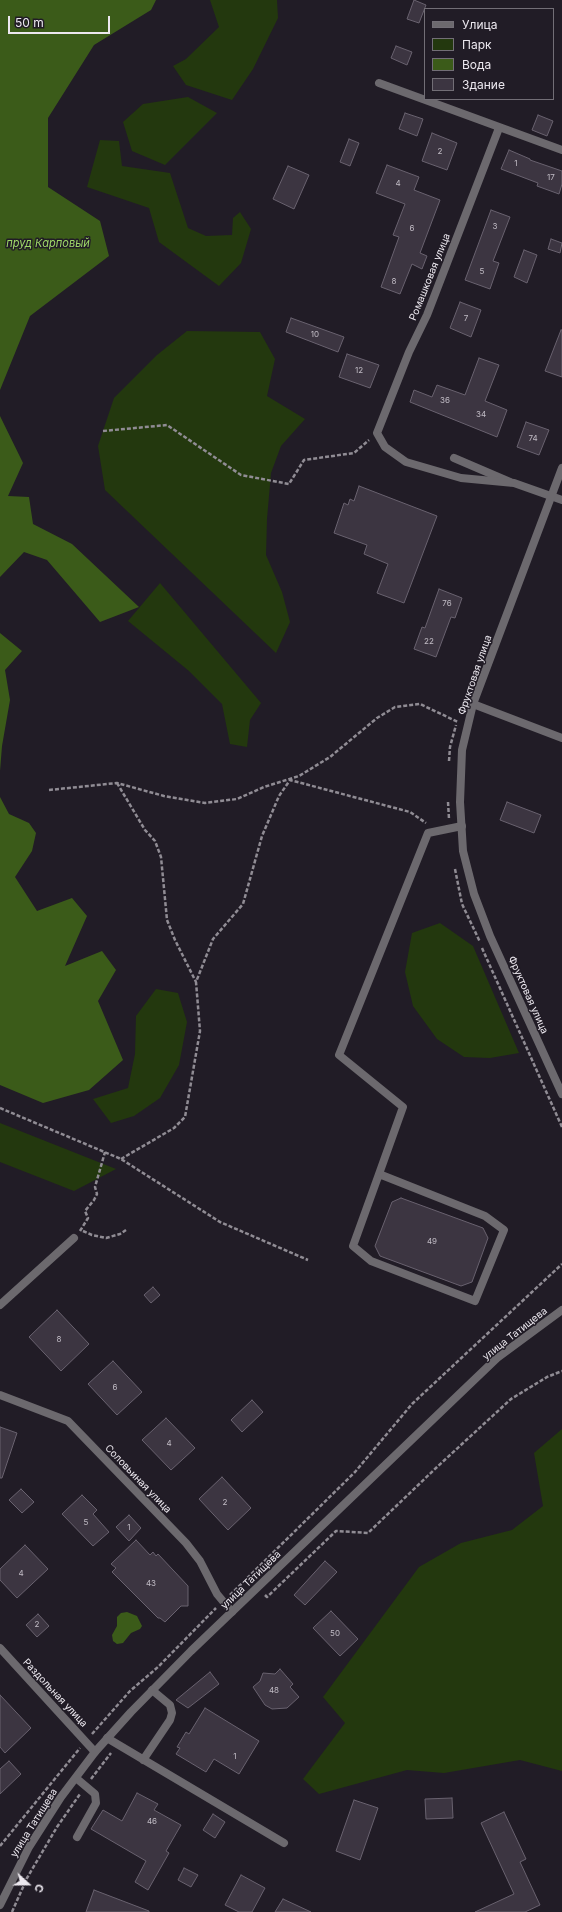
<!DOCTYPE html>
<html>
<head>
<meta charset="utf-8">
<style>
	body { margin:0 }
	#map { position:relative; width:562px; height:1912px; overflow:hidden; background:#211c26; font-family:Inter,sans-serif }
	canvas { display:block }
	.legend { position:absolute; left:424px; top:8px; width:130px; height:92px; box-sizing:border-box; background:#211c26; border:1px solid #726e76; margin:0; padding:5px 7px; list-style:none; font-size:12px; color:#ece8ef }
	.legend li { display:flex; align-items:center; gap:8px; height:20px }
	.legend b { width:20px; border:1px solid #726e76 }
	.north { position:absolute; left:8px; top:1864px; width:40px; height:40px; -webkit-text-stroke:3px #211c26; paint-order:stroke; rotate:111deg; font-size:11px; font-weight:700; line-height:16px; text-align:center; color:#ece8ef }
	.north::after { content:''; display:block; margin:auto; width:14px; height:18px; background:#ece8ef; clip-path:polygon(50% 0,100% 100%,50% 72%,0 100%) }
	.scale { position:absolute; left:8px; top:16px; width:102px; height:18px; box-sizing:border-box; border:2px solid #ece8ef; border-top:0; padding-left:5px; font-size:12px; line-height:14px; white-space:nowrap; color:#ece8ef; -webkit-text-stroke:3px #211c26; paint-order:stroke }
</style>
</head>
<body>
<div id="map">
<canvas width="562" height="1912"></canvas>
<ul class="legend">
<li><b style="height:5px;background:#6c696e"></b>Улица</li>
<li><b style="height:11px;background:#23380e"></b>Парк</li>
<li><b style="height:11px;background:#3b5b19"></b>Вода</li>
<li><b style="height:11px;background:#3c3541"></b>Здание</li>
</ul>
<div class="north">С</div>
<div class="scale">50 m</div>
</div>
<script>
const context = document.querySelector('canvas').getContext('2d');
context.lineJoin = 'round';
function fillPath(path, color) { context.fillStyle = color; context.fill(path, 'evenodd'); }
const toPath = rows => new Path2D(rows.map(r => 'M' + r).join(''));
function strokePath(path, color, width, dash) { context.strokeStyle = color; context.lineWidth = width; context.lineCap = dash ? 'butt' : 'round'; context.setLineDash(dash || []); context.stroke(path); }
function drawText(font, color, halo, rows, align = 'center') {
  context.font = font + ' Inter,sans-serif'; context.lineWidth = 3; context.setLineDash([]); context.textBaseline = 'middle'; context.strokeStyle = halo; context.fillStyle = color; for (const [text, x, y, turn = 0] of rows) {
    context.save(); context.translate(x, y); context.rotate((+turn || 0) * Math.PI / 180); context.textAlign = isNaN(turn) ? turn : align; if (halo) context.strokeText(text, 0, 0); context.fillText(text, 0, 0); context.restore();
  }
}
fillPath(toPath([
	[210,0,277,0,278,18,253,69,232,100,186,85,173,66,186,59,219,27],
	[188,97,217,113,165,165,132,151,123,122,143,104],
	[100,140,119,141,122,166,170,173,188,228,206,236,232,235,233,218,240,212,251,229,241,263,219,286,159,242,149,208,87,187],
	[187,331,260,332,275,359,267,396,305,419,281,446,271,473,267,519,266,555,282,592,290,622,276,653,105,490,98,446,114,398,157,355],
	[160,583,261,703,250,720,247,747,230,744,222,704,189,671,128,621],
	[440,923,473,946,519,1053,490,1058,464,1057,437,1039,413,1006,405,972,412,933],
	[156,989,178,993,187,1022,179,1065,160,1098,134,1116,111,1123,93,1099,128,1088,135,1054,136,1016],
	[0,1123,116,1169,74,1191,0,1162],
	[562,1429,562,1771,520,1760,444,1773,407,1770,319,1794,303,1779,345,1723,323,1697,419,1567,461,1543,512,1530,543,1506,534,1453]
]), '#23380e');
fillPath(toPath([
	[0,0,156,0,151,10,94,45,48,118,48,187,100,221,109,256,30,316,0,390],
	[0,416,23,463,8,496,29,497,33,524,72,544,139,607,100,622,47,560,24,552,0,577],
	[0,633,22,651,5,670,10,700,2,746,0,771],
	[0,797,9,814,29,823,36,833,32,851,15,877,37,911,72,898,87,916,65,966,102,951,116,970,98,1001,123,1060,89,1090,43,1103,0,1085],
	[127,1612,137,1616,142,1626,140,1629,131,1633,123,1643,117,1644,113,1641,112,1635,117,1626,117,1617,121,1613]
]), '#3b5b19');
const building = toPath([
	[414,0,426,5,419,23,407,19,414,0],
	[396,46,412,52,407,65,391,58,396,46],
	[405,113,423,119,417,136,399,129,405,113],
	[538,115,553,121,547,136,532,130,538,115],
	[432,133,457,143,447,170,422,161,432,133],
	[349,139,359,143,350,166,340,162,349,139],
	[509,150,530,159,530,160,562,171,562,184,559,194,537,186,538,183,501,169,509,150],
	[387,165,419,177,414,190,440,200,420,253,427,256,422,269,412,264,400,294,381,287,399,237,393,235,405,204,376,193,387,165],
	[288,166,309,175,294,209,273,199,288,166],
	[491,210,510,217,493,261,499,263,490,289,465,280,491,210],
	[551,239,562,243,560,253,548,249,551,239],
	[524,250,537,255,527,283,514,277,524,250],
	[460,302,481,310,471,337,450,328,460,302],
	[291,318,344,337,338,352,286,332,291,318],
	[561,330,562,330,562,377,545,371,561,330],
	[347,354,379,365,370,388,339,377,347,354],
	[479,358,499,365,485,401,507,410,497,437,410,402,414,390,432,397,437,385,465,395,479,358],
	[526,422,549,430,539,455,517,447,526,422],
	[359,486,437,516,404,603,377,593,388,564,364,554,367,545,334,533,344,503,348,505,350,499,354,501,359,486],
	[439,589,462,598,455,618,451,617,436,657,414,649,422,627,425,628,439,589],
	[507,802,541,815,534,833,500,820,507,802],
	[401,1198,483,1228,488,1238,472,1282,461,1286,380,1256,375,1246,392,1202,401,1198],
	[153,1287,160,1295,151,1303,144,1295,153,1287],
	[57,1310,89,1344,61,1371,29,1337,57,1310],
	[113,1361,142,1392,117,1415,88,1384,113,1361],
	[252,1400,263,1412,242,1432,231,1420,252,1400],
	[166,1418,195,1448,171,1470,142,1440,166,1418],
	[0,1427,17,1433,2,1478,0,1478,0,1427],
	[222,1477,251,1508,228,1530,199,1499,222,1477],
	[21,1489,34,1502,22,1513,9,1500,21,1489],
	[82,1495,97,1510,93,1514,109,1532,93,1546,62,1514,82,1495],
	[129,1515,141,1528,129,1541,116,1527,129,1515],
	[136,1540,150,1555,153,1552,156,1556,158,1554,188,1586,188,1606,181,1606,165,1622,160,1618,158,1618,112,1572,116,1568,111,1564,136,1540],
	[25,1545,48,1569,17,1598,0,1580,0,1569,25,1545],
	[325,1561,337,1572,305,1605,294,1595,325,1561],
	[331,1611,358,1639,340,1656,313,1628,331,1611],
	[38,1614,49,1626,37,1637,26,1625,38,1614],
	[280,1669,293,1684,290,1687,299,1697,287,1708,272,1709,265,1705,253,1687,260,1681,263,1673,275,1674,280,1669],
	[210,1672,219,1684,188,1708,176,1700,210,1672],
	[0,1695,31,1728,5,1753,0,1747,0,1695],
	[205,1708,259,1741,239,1774,214,1759,206,1772,176,1754,180,1748,177,1747,186,1732,189,1734,205,1708],
	[9,1761,21,1774,0,1794,0,1769,9,1761],
	[137,1793,158,1804,154,1810,181,1825,166,1851,169,1853,148,1890,135,1882,146,1861,91,1829,103,1810,122,1821,137,1793],
	[452,1798,453,1818,426,1819,425,1799,452,1798],
	[354,1800,378,1808,360,1860,336,1851,354,1800],
	[504,1812,526,1859,520,1862,540,1905,525,1912,475,1912,514,1894,481,1823,504,1812],
	[213,1814,225,1822,215,1838,203,1830,213,1814],
	[184,1868,198,1875,191,1887,178,1880,184,1868],
	[241,1875,265,1888,252,1912,239,1912,225,1905,241,1875],
	[94,1890,149,1911,149,1912,86,1912,94,1890],
	[283,1899,311,1912,275,1912,283,1899]
]);
fillPath(building, '#3c3541');
strokePath(building, '#69626f', 1);
strokePath(toPath([
	[103,431,167,425,241,475,289,484,304,460,354,453,369,440],
	[449,761,450,747,456,725],
	[117,783,145,830,155,841,161,857,167,920,175,940,196,982],
	[49,790,117,783,164,796,205,803,237,799,264,787,299,776,330,757,377,718,395,707,420,704,458,722],
	[448,802,449,819],
	[455,869,462,904,480,942],
	[482,948,562,1127],
	[0,1108,121,1159,220,1222,308,1260],
	[121,1159,174,1128,185,1117,200,1031,196,982,213,939,243,904,262,836,279,796,290,780,410,812,426,823],
	[80,1231,88,1218,85,1211,94,1200,97,1194,95,1187,105,1152],
	[83,1231,92,1235,106,1238,120,1234,126,1230],
	[230,1595,355,1472,412,1404,562,1264],
	[265,1595,267,1597,336,1531,368,1533,437,1467,511,1399,547,1377,562,1371],
	[92,1734,130,1691,158,1667,216,1608],
	[91,1779,111,1753],
	[0,1846,80,1748],
	[12,1912,27,1878,57,1827,80,1794]
]), '#908c94', 2.5, [4, 2]);
strokePath(toPath([
	[454,458,510,482],
	[379,1174,485,1216,504,1230,475,1301,371,1261,353,1246,379,1174,403,1107,339,1055,428,833,462,826],
	[0,1305,74,1238],
	[107,1738,284,1843],
	[143,1760,170,1720,172,1713,170,1705,152,1690],
	[76,1778,95,1794,96,1803,77,1837]
]), '#6c696e', 8);
strokePath(toPath([
	[379,83,562,150],
	[499,128,427,315,409,352,377,433,385,447,406,462,461,478,514,483,562,500],
	[473,704,562,738],
	[0,1395,68,1421,186,1543,200,1561,217,1594,232,1612],
	[0,1648,95,1752]
]), '#6c696e', 8);
strokePath(toPath([
	[562,468,473,704,462,750,460,802,463,851,474,894,490,936,562,1094],
	[0,1905,29,1847,61,1797,95,1752,131,1712,191,1651,497,1358,562,1310]
]), '#6c696e', 8);
drawText('8px', '#c0bbc4', null, [
	["2",440,152],
	["1",516,164],
	["17",551,178],
	["4",398,184],
	["3",495,227],
	["6",412,229],
	["5",482,272],
	["8",394,282],
	["7",466,319],
	["10",315,335],
	["12",359,371],
	["36",445,401],
	["34",481,415],
	["74",533,439],
	["76",447,604],
	["22",429,642],
	["49",432,1242],
	["8",59,1340],
	["6",115,1388],
	["4",169,1444],
	["2",225,1503],
	["5",86,1523],
	["1",129,1528],
	["4",21,1574],
	["43",151,1584],
	["2",37,1625],
	["50",335,1634],
	["48",274,1691],
	["1",235,1757],
	["46",152,1822]
]);
drawText('10px', '#ece8ef', '#211c26', [
	["Ромашковая улица",430,277,-68],
	["Фруктовая улица",475,675,-71],
	["Фруктовая улица",528,995,66],
	["улица Татищева",515,1334,-38],
	["Соловьиная улица",138,1479,46],
	["улица Татищева",251,1580,-44],
	["Раздольная улица",55,1693,47],
	["улица Татищева",34,1823,-58]
]);
drawText('italic 11px', '#9ed868', '#211c26', [
	["пруд Карповый",48,244]
]);
</script>
</body>
</html>
